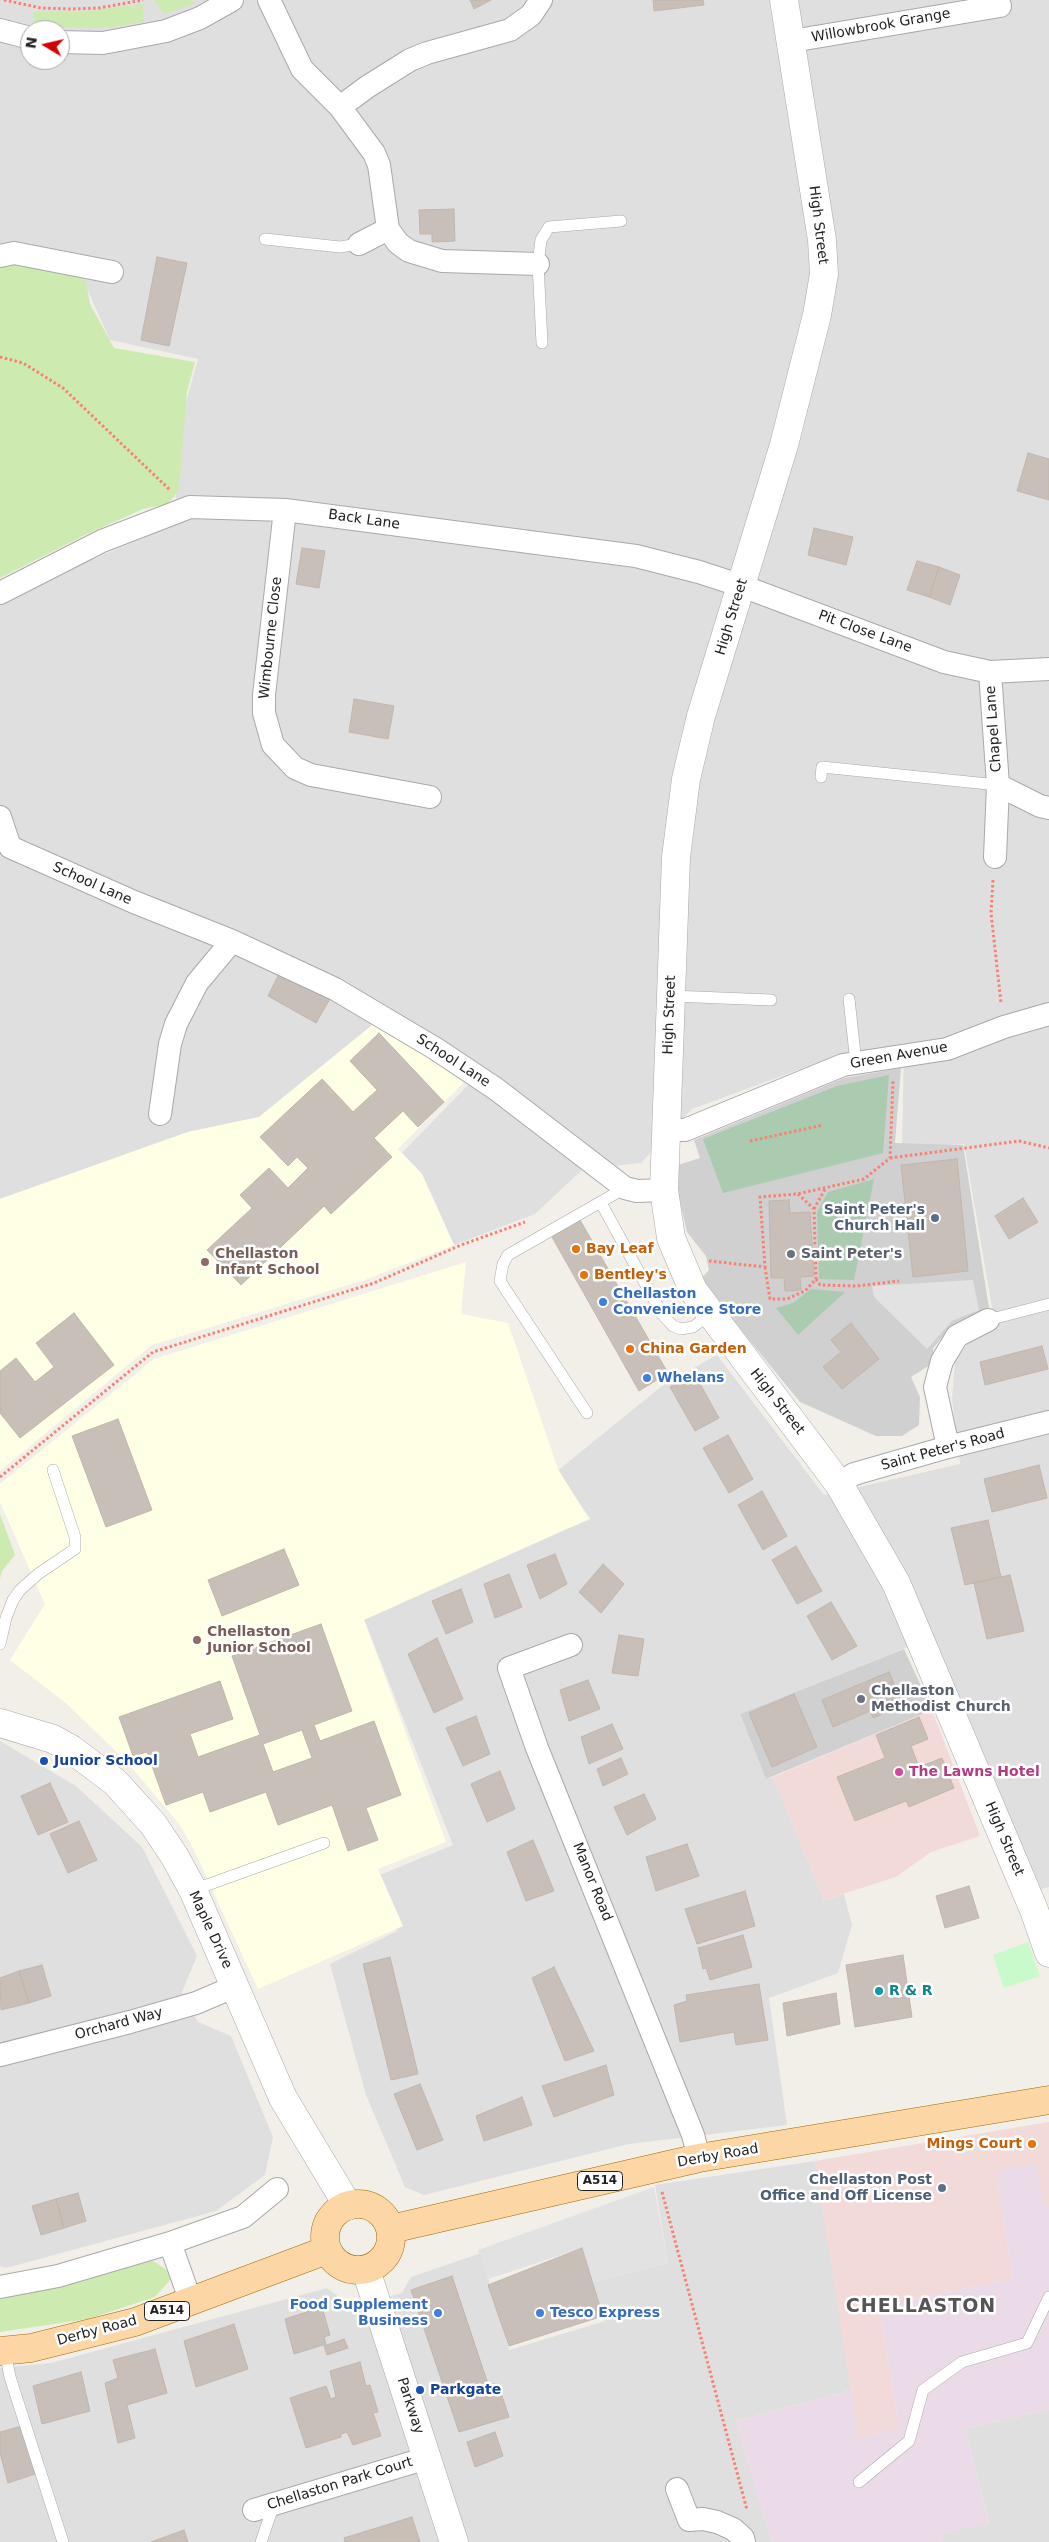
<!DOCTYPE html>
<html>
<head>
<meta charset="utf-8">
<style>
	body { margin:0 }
	#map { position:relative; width:1049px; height:2542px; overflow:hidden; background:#f2efe9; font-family:"DejaVu Sans",sans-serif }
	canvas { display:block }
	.north { position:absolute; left:20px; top:20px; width:50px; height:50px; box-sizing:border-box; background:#fff; border:1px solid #a7a7a7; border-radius:50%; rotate:279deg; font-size:14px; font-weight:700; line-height:20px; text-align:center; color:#222 }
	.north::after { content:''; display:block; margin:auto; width:18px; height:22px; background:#d40000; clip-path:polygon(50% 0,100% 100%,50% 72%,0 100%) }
</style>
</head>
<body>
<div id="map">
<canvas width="1049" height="2542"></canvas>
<div class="north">N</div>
</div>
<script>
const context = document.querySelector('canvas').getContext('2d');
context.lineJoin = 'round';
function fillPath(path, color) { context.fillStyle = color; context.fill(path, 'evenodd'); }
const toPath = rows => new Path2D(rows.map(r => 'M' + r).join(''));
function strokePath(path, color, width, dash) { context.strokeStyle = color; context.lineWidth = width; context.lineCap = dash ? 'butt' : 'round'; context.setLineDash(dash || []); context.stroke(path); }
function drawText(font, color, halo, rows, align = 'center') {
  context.font = font + ' "DejaVu Sans",sans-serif'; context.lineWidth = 5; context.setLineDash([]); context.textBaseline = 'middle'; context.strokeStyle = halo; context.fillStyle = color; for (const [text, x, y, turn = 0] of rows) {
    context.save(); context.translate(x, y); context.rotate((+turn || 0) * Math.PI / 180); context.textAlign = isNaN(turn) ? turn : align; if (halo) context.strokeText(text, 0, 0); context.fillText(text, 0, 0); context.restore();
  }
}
fillPath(toPath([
	[0,0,1049,0,1049,1887,1041,1889,928,1639,740,1714,766,1779,773,1777,824,1900,844,1894,852,1925,838,1973,769,1998,787,2125,629,2144,424,2195,405,2187,366,2095,330,1964,397,1931,375,1877,453,1845,362,1614,591,1519,556,1472,662,1386,717,1355,824,1495,960,1464,952,1399,955,1361,968,1343,995,1325,964,1144,902,1146,904,1046,839,1055,692,1109,641,1163,583,1169,535,1214,454,1245,422,1174,402,1153,472,1081,376,1022,259,1117,188,1132,0,1199,0,598,176,524,175,442,198,359,110,340,80,273,6,262,0,264],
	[30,30,60,30,60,60,30,60],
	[0,1741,76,1786,142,1847,197,1956,182,1992,198,2022,231,2036,273,2137,265,2175,216,2211,6,2268,0,2266],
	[815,2161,852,2390,736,2421,772,2542,0,2542,0,2368,51,2363,327,2288,353,2307,402,2293,411,2277,481,2253,509,2350,605,2321,593,2282,668,2263,655,2185],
	[1049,2409,1049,2542,943,2542,941,2534,989,2522,965,2429]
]), '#e0dfdf');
fillPath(toPath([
	[932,1710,980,1836,931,1852,896,1877,824,1900,773,1777],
	[1049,2122,1049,2205,1043,2207,996,2171,1013,2278,879,2307,899,2428,858,2438,815,2161]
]), '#f2dad9');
fillPath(toPath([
	[1036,2163,1043,2206,1049,2205,1049,2409,965,2429,989,2523,941,2534,943,2542,772,2542,736,2421,852,2390,858,2438,899,2428,879,2307,1013,2278,996,2171]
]), '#ebdbe8');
fillPath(toPath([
	[376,1022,468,1078,398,1149,422,1174,454,1245,365,1280,152,1345,0,1471,0,1199,188,1132,259,1117],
	[466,1262,461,1314,508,1323,558,1469,589,1519,364,1620,446,1842,378,1869,403,1926,258,1989,194,1850,180,1825,127,1762,67,1704,10,1660,45,1604,0,1502,0,1484,154,1359]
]), '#ffffe5');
fillPath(toPath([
	[901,1068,895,1143,963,1145,989,1308,954,1324,933,1348,933,1363,911,1377,920,1397,919,1425,902,1436,876,1436,800,1402,700,1280,709,1270,706,1256,687,1232,672,1167,700,1158,694,1140,844,1078],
	[904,1649,932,1710,766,1779,740,1714]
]), '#d0d0d0');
fillPath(toPath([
	[154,0,192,0,195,3,165,14],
	[143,4,144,22,112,27,78,28,34,24,34,11,79,12],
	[6,264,72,273,86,281,90,304,114,348,195,362,187,392,179,490,168,504,143,509,87,534,0,578,0,266],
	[0,1514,15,1555,2,1571,0,1579],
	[152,2260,168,2271,171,2279,155,2297,88,2319,0,2332,0,2295]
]), '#cdebb0');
fillPath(toPath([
	[889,1075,883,1153,723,1193,703,1139,837,1086],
	[874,1179,854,1280,819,1279,817,1212,828,1192],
	[811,1289,845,1292,798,1335,776,1308,793,1303]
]), '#aacbaf');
fillPath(toPath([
	[1028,1942,1040,1976,1004,1988,993,1955]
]), '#c8facc');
fillPath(toPath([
	[973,1280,979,1310,952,1321,927,1349,874,1297,872,1286],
	[654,2187,668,2263,593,2282,582,2248,488,2279,478,2250]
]), '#e2e2e2');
const building = toPath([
	[470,0,491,0,474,9,470,0],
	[653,0,703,0,704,5,654,11,653,0],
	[454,209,455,241,432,242,432,234,420,234,419,210,454,209],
	[157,257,187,263,169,346,141,340,157,257],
	[1028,453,1049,459,1049,500,1017,491,1028,453],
	[814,528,853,537,846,565,808,555,814,528],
	[302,548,325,551,319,588,296,584,302,548],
	[917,561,939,567,929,597,907,590,917,561],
	[939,567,960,575,950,605,929,597,939,567],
	[354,699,394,706,388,739,349,732,354,699],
	[282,968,331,997,316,1023,268,996,282,968],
	[379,1033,444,1102,418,1127,403,1111,374,1138,392,1157,331,1214,324,1206,241,1285,207,1250,252,1208,240,1195,269,1168,288,1188,308,1168,297,1157,288,1166,260,1137,322,1079,353,1112,377,1090,350,1061,379,1033],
	[957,1159,968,1271,913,1277,901,1165,957,1159],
	[1023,1198,1038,1222,1009,1239,995,1216,1023,1198],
	[789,1200,790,1213,810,1212,814,1276,800,1277,801,1290,785,1291,784,1278,771,1278,769,1201,789,1200],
	[580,1220,668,1373,639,1391,552,1237,580,1220],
	[74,1313,114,1365,20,1438,0,1413,0,1371,16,1358,35,1382,54,1367,36,1343,74,1313],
	[851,1323,879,1359,842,1389,823,1367,841,1352,831,1340,851,1323],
	[1042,1346,1048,1369,985,1385,980,1362,1042,1346],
	[694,1373,719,1418,695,1431,670,1387,694,1373],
	[118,1419,152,1510,106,1527,72,1436,118,1419],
	[728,1435,753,1479,729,1493,703,1448,728,1435],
	[1039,1465,1047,1498,992,1512,984,1479,1039,1465],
	[762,1491,787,1536,763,1550,738,1505,762,1491],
	[988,1520,1001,1577,965,1585,951,1528,988,1520],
	[796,1546,822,1591,797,1604,772,1560,796,1546],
	[284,1549,299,1585,222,1616,208,1580,284,1549],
	[555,1554,567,1584,540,1599,527,1565,555,1554],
	[603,1564,624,1584,601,1613,579,1592,603,1564],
	[509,1574,522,1607,495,1618,484,1584,509,1574],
	[1010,1575,1024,1631,987,1639,974,1583,1010,1575],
	[461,1589,473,1622,446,1634,432,1601,461,1589],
	[831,1602,857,1646,832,1660,807,1616,831,1602],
	[321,1624,352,1711,314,1725,320,1741,374,1721,401,1795,366,1808,378,1840,348,1851,332,1805,278,1825,266,1792,210,1812,203,1792,166,1805,147,1752,133,1756,119,1717,220,1681,233,1719,190,1734,198,1757,260,1735,232,1656,321,1624],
	[302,1730,312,1758,273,1772,263,1744,302,1730],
	[619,1635,644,1639,638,1676,612,1673,619,1635],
	[437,1638,463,1699,434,1713,408,1654,437,1638],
	[889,1672,900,1698,884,1705,887,1712,873,1718,870,1711,833,1727,822,1700,889,1672],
	[588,1680,600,1709,569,1721,560,1690,588,1680],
	[794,1694,817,1747,772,1767,749,1713,794,1694],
	[476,1716,490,1754,463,1766,446,1728,476,1716],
	[919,1717,928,1739,911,1746,919,1767,942,1758,954,1788,909,1807,906,1801,855,1821,837,1777,885,1758,876,1735,919,1717],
	[612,1724,623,1749,589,1764,581,1737,612,1724],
	[621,1758,628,1774,603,1786,597,1769,621,1758],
	[500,1771,515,1809,487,1822,471,1784,500,1771],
	[50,1783,68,1822,38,1835,21,1796,50,1783],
	[644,1794,656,1819,627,1835,614,1807,644,1794],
	[79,1821,97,1860,68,1873,50,1834,79,1821],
	[533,1840,554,1891,526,1901,507,1852,533,1840],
	[687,1844,699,1876,656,1891,646,1857,687,1844],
	[969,1886,979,1918,945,1928,936,1896,969,1886],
	[745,1891,755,1926,697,1944,685,1909,745,1891],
	[743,1935,752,1967,710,1980,706,1968,703,1969,698,1948,743,1935],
	[903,1955,912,2017,855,2027,846,1965,903,1955],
	[390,1957,418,2074,391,2080,363,1964,390,1957],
	[42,1965,51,1996,29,2003,19,1971,42,1965],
	[554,1967,594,2051,565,2061,532,1978,554,1967],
	[19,1971,29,2003,1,2010,0,1978,19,1971],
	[759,1984,768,2040,736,2045,734,2032,680,2042,674,2005,687,2001,686,1995,759,1984],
	[836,1993,840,2024,787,2036,783,2003,836,1993],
	[606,2065,614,2095,554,2117,542,2086,606,2065],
	[420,2084,443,2140,417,2150,394,2094,420,2084],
	[522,2097,532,2125,484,2141,476,2116,522,2097],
	[78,2193,86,2221,64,2228,56,2199,78,2193],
	[56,2199,64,2228,41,2235,32,2206,56,2199],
	[582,2248,603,2316,509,2346,488,2285,582,2248],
	[452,2276,488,2384,498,2384,509,2417,459,2432,411,2290,452,2276],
	[322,2307,330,2335,324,2337,326,2344,294,2354,285,2319,322,2307],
	[234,2324,248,2369,196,2387,184,2341,234,2324],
	[344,2339,348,2348,327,2355,324,2346,344,2339],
	[155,2349,167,2393,127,2405,135,2438,118,2443,105,2383,118,2378,113,2360,155,2349],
	[360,2362,366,2386,370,2385,378,2412,373,2413,381,2436,353,2445,347,2432,341,2434,341,2437,306,2448,290,2398,326,2386,331,2399,336,2397,330,2371,360,2362],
	[81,2372,90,2411,42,2424,33,2386,81,2372],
	[22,2426,35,2474,8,2483,0,2453,0,2432,22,2426],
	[495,2432,503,2456,475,2467,467,2442,495,2432],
	[412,2517,420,2542,345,2542,344,2538,412,2517],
	[184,2530,188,2542,151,2542,184,2530]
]);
fillPath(building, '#c7bfb8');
strokePath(building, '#c4b6ab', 1);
const service = toPath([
	[265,239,340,247,359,244],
	[542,343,538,264,541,240,549,227,621,221],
	[821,777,822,767,998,785],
	[672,996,771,1000],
	[849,999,856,1063],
	[601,1203,662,1314,673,1326,681,1329,693,1327,710,1314],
	[988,1320,1049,1304],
	[587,1413,500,1281,503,1264,508,1255,625,1188],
	[0,1644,6,1618,13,1600,20,1590,38,1574,75,1549,75,1537,53,1470],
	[193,1890,324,1843],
	[5,2351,10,2377,63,2542],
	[859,2482,909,2441,923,2390,962,2362,1027,2343,1049,2297],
	[261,2542,274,2504]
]);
const minor = toPath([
	[269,0,302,69,340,107,374,153,379,165,388,229,398,243,409,251,442,261,538,264],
	[0,30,30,38],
	[792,41,1000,6],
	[60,42,103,43,166,31,200,18,232,0],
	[340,107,367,87,410,60,427,53,510,30,531,15,541,0],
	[359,244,388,229],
	[0,256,14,253,112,272],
	[285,510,264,695,264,713,273,745,295,768,311,775,430,797],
	[0,593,102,541,190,507,285,510,636,556,699,572,742,586,944,662,990,672,1049,669],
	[990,672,998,785,995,857],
	[998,785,1040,806,1049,808],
	[0,817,10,847,134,902,232,941,335,989,436,1049,496,1089,625,1188,637,1191,664,1190],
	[160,1114,170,1044,176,1024,197,983,232,941],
	[665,1130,685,1130,843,1065,947,1049,1004,1027,1049,1014],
	[948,1447,935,1387,942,1361,957,1336,988,1320],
	[839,1484,854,1474,948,1447,1049,1422],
	[571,1645,509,1668,537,1748,693,2135,699,2158],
	[0,2055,130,2022,196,2003,236,1986],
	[0,2287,58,2276,170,2243],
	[191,2302,170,2243,243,2217,277,2189],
	[677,2489,689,2520,703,2519,717,2522,733,2529,743,2538,744,2542],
	[254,2510,427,2458]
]);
const tertiary = toPath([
	[784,0,822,240,824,274,817,315,784,445,701,716,686,779,676,857,664,1190,671,1238,693,1290,839,1484,896,1583,1034,1910,1049,1953],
	[0,1723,53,1739,71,1749,115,1782,153,1824,175,1857,193,1890,283,2098,348,2206],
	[366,2270,454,2542]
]);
const primary = toPath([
	'325 2237a33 33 0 1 1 66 0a33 33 0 1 1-66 0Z',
	[391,2229,699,2158,1049,2100],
	[0,2351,31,2348,135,2322,327,2250]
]);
strokePath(service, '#a9a9a9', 12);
strokePath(minor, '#a9a9a9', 24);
strokePath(tertiary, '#a9a9a9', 29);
strokePath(primary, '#a06b00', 29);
strokePath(toPath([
	[4,0,41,8,71,9,99,8,143,0],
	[0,357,23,363,63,388,170,490],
	[993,880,991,913,1001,1003],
	[750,1141,823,1125],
	[890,1158,1019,1141,1049,1148],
	[814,1209,825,1189],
	[709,1261,765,1267,760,1197,797,1194,864,1179,890,1158,893,1081],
	[765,1267,770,1299,787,1299,805,1291,816,1279,814,1209,798,1194],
	[816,1279,820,1285,857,1286,899,1281],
	[0,1477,153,1352,374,1283,461,1245,525,1222],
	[662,2192,747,2510]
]), '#fa8072', 3, [2.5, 2.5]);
strokePath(service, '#fff', 11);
strokePath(minor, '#fff', 22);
strokePath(tertiary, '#fff', 28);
strokePath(primary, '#fcd6a4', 28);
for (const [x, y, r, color] of [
	[935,1218,5,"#5c6f8a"],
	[576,1249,5,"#e8710a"],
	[791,1254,5,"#6b7280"],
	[205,1262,5,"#8d6e63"],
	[584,1275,5,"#e8710a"],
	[603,1302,5,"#3f7fe0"],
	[630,1349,5,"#e8710a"],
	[647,1378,5,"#3f7fe0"],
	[197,1640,5,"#8d6e63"],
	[861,1699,5,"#6b7280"],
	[44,1761,5,"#1a4fb4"],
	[899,1772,5,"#d1479c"],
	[879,1991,5,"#0f9aa8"],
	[1032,2144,5,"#e8710a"],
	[942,2188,5,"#5c6f8a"],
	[438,2313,5,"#3f7fe0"],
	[540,2313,5,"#3f7fe0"],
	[420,2390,5,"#1a4fb4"]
]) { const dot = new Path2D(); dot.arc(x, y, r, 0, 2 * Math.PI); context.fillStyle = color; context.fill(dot); strokePath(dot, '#fff', 2); }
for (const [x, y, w] of [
	[600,2181,45],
	[167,2311,45]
]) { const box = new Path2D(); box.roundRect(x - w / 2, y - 9.5, w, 19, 4); context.fillStyle = '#fff'; context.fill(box); strokePath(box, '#222', 1); }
drawText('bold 12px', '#222', null, [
	["A514",600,2181],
	["A514",167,2311]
]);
drawText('14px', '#222', '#fff', [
	["Willowbrook Grange",881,26,-10],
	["High Street",818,225,83],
	["Back Lane",364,520,8],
	["High Street",732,617,-73],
	["Pit Close Lane",865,632,20],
	["Wimbourne Close",271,638,-84],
	["Chapel Lane",994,729,-94],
	["School Lane",92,884,24],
	["High Street",670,1015,-88],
	["Green Avenue",899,1056,-10],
	["School Lane",453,1061,33],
	["High Street",777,1402,52],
	["Saint Peter's Road",943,1450,-15],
	["High Street",1004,1839,67],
	["Manor Road",592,1882,68],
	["Maple Drive",210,1930,65],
	["Orchard Way",119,2024,-15],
	["Derby Road",718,2156,-10],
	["Derby Road",97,2331,-15],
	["Parkway",410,2406,72],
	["Chellaston Park Court",340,2484,-17]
]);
drawText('bold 14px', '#4e5e75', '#fff', [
	["Saint Peter's",925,1210],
	["Church Hall",925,1226],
	["Chellaston Post",932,2180],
	["Office and Off License",932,2196]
], 'right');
drawText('bold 14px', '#c56008', '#fff', [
	["Bay Leaf",586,1249],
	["Bentley's",594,1275],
	["China Garden",640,1349],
	["Mings Court",1022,2144,"right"]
], 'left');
drawText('bold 14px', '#785e54', '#fff', [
	["Chellaston",215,1254],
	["Infant School",215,1270],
	["Chellaston",207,1632],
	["Junior School",207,1648]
], 'left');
drawText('bold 14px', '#5b616d', '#fff', [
	["Saint Peter's",801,1254],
	["Chellaston",871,1691],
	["Methodist Church",871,1707]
], 'left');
drawText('bold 14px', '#366cbe', '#fff', [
	["Chellaston",613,1294],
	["Convenience Store",613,1310],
	["Whelans",657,1378],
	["Food Supplement",428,2305,"right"],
	["Business",428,2321,"right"],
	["Tesco Express",550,2313]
], 'left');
drawText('bold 14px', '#164399', '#fff', [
	["Junior School",54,1761],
	["Parkgate",430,2390]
], 'left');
drawText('bold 14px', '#b23c85', '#fff', [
	["The Lawns Hotel",909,1772]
], 'left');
drawText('bold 14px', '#0d838f', '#fff', [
	["R & R",889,1991]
], 'left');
context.letterSpacing = '1px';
drawText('bold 19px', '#555', '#fff', [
	["CHELLASTON",921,2307]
]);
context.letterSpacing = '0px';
</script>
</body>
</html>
